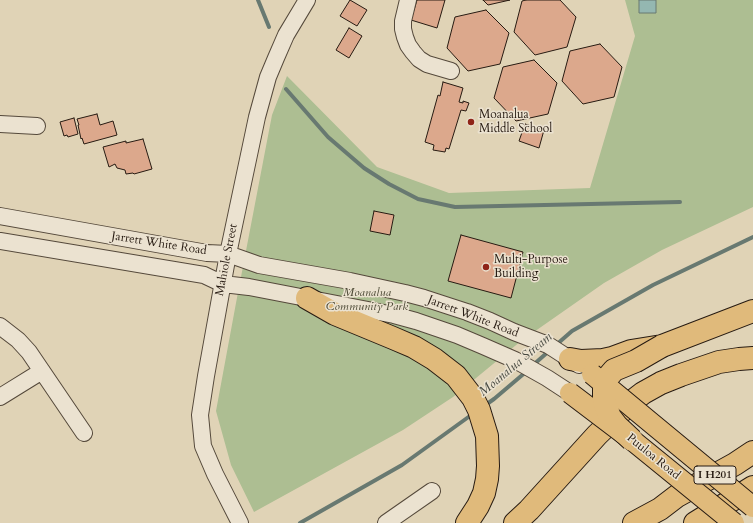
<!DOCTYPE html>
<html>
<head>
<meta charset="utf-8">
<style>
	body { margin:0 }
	canvas { display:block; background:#e0d3b6 }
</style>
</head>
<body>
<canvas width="753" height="523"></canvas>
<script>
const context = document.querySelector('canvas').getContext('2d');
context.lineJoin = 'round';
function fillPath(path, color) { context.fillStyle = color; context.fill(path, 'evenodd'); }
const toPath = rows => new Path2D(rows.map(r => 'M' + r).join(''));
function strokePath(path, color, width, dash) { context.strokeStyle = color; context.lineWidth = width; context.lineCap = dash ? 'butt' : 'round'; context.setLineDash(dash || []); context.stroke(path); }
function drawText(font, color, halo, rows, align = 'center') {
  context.font = font + ' Cardo,serif'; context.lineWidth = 3; context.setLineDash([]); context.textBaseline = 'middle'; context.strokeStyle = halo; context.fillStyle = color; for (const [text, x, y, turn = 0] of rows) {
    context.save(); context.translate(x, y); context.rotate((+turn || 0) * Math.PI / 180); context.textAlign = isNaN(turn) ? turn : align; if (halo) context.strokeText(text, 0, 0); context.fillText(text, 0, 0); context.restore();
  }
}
fillPath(toPath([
	[625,0,753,0,753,207,662,250,604,283,521,341,453,397,403,430,254,512,231,465,216,411,236,303,272,115,287,76,377,167,449,193,590,188,635,36]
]), '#adbe92');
const water = toPath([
	[639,0,656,0,656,13,639,13,639,0]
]);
fillPath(water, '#94b7b1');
strokePath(water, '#687971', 1);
strokePath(toPath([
	[258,0,269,27],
	[286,89,328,137,364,168,389,184,418,199,455,207,680,202],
	[556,345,572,331,653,285,753,237],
	[532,366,549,351],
	[484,406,494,399,527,371],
	[300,523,402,465,474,413]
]), '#687971', 4);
const building = toPath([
	[350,0,367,10,357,26,340,16,350,0],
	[417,0,445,0,437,28,411,20,417,0],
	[483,0,510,0,488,5,483,0],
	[526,0,560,0,576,17,567,47,535,55,514,32,522,1,526,0],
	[486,10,509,33,500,64,468,71,447,48,455,17,486,10],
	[349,28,362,36,349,58,336,50,349,28],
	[600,44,622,67,614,97,583,104,562,81,570,51,600,44],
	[534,60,557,83,548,114,516,121,494,98,503,67,534,60],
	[443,82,463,88,459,102,463,103,463,101,469,103,466,111,461,110,449,149,446,148,445,152,433,150,434,145,425,142,438,95,440,96,443,82],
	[97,114,100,125,113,121,117,135,84,144,82,138,81,139,78,125,79,125,77,119,97,114],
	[74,118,78,134,68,137,67,135,64,136,60,122,74,118],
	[525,124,544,130,539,148,519,141,525,124],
	[143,139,152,169,134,174,133,173,126,174,125,170,117,168,115,164,109,167,103,147,126,141,126,143,143,139],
	[374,211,394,215,390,235,370,231,374,211],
	[461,235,523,252,511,298,448,281,461,235]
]);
fillPath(building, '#dca88c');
strokePath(building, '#271b12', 1);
const minor = toPath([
	[408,0,403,21,403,29,405,37,408,45,413,52,419,59,427,64,451,71],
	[0,124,37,126],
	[0,216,207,253,228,254,259,265,350,281,405,293,424,298,467,312,490,321,514,332,548,345,579,365],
	[0,241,204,275,223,284,249,287,394,315,416,321,457,335,483,346,515,360,547,378,570,393],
	[0,326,18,340,29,352,84,433],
	[0,397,42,371],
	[240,523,215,474,203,446,200,415,206,376,228,254,257,117,268,77,276,58,286,35,307,0],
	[386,523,432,491]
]);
const highway = toPath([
	[307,298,335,314,393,338,414,347,434,359,456,376,473,398,479,410,487,436,488,466,487,479,484,493,478,506,467,523],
	[570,359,581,361,603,360,612,358,631,351,662,346,753,311],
	[515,523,529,510,597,435,630,403,643,393,661,383,681,375,719,362,739,359,753,358],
	[634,523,660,509,677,496,735,464,753,452],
	[695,523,753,487]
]);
strokePath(minor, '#55493b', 18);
strokePath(highway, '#271b12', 24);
strokePath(minor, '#ebe2d0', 16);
strokePath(highway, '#e0ba7b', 22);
const majorBridge = toPath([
	[592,374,753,507],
	[570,393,632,440,734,523]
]);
const highwayBridge = toPath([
	[632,440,617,426,610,417,604,401,604,385,608,377,614,370,636,361,662,346]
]);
strokePath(majorBridge, '#271b12', 22, []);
strokePath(highwayBridge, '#271b12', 24, []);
strokePath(majorBridge, '#e0ba7b', 20);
strokePath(highwayBridge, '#e0ba7b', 22);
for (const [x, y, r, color] of [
	[471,122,4,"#8f2418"],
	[486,267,4,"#8f2418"]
]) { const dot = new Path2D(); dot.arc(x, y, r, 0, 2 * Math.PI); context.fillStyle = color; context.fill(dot); strokePath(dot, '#ebe2d0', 1.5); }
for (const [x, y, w] of [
	[715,475,42]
]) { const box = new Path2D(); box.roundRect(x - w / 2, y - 9, w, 18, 3); context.fillStyle = '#ebe2d0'; context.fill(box); strokePath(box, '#271b12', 1); }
drawText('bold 11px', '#271b12', null, [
	["I H201",715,475]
]);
drawText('12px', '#271b12', '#ebe2d0', [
	["Moanalua",479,115],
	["Middle School",479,129],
	["Multi-Purpose",494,260],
	["Building",494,274]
], 'left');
drawText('12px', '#271b12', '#ebe2d0', [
	["Jarrett White Road",159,244,9],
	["Mahiole Street",227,260,-79],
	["Jarrett White Road",473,317,21],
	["Puuloa Road",653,457,39]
]);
drawText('italic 12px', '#4f4c38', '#ebe2d0', [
	["Moanalua",367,293],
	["Community Park",367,307]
]);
drawText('italic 13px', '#484a42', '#ebe2d0', [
	["Moanalua Stream",516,365,-40]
]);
</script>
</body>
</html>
